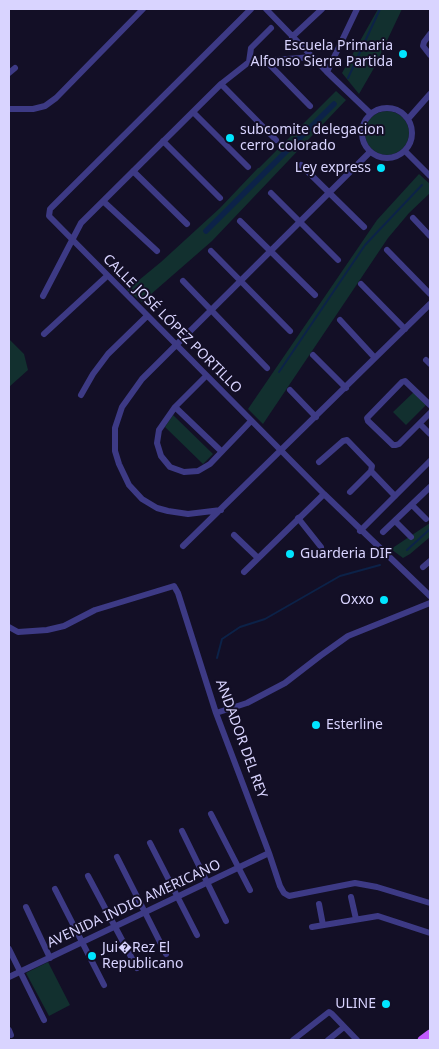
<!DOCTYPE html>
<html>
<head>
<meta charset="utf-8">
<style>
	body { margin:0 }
	#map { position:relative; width:439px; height:1049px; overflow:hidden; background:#130f26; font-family:"Noto Sans",sans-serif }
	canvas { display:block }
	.frame { position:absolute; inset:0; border:10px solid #d9d4ff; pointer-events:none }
</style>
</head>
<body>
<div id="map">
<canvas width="439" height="1049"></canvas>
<div class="frame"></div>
</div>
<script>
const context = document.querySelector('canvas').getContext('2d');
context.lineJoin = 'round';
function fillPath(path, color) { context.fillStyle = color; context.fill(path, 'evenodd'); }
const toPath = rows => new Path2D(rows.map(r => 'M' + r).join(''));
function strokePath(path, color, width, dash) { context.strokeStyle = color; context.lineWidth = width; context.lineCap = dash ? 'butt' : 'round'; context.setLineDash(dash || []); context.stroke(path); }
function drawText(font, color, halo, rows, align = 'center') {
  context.font = font + ' "Noto Sans",sans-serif'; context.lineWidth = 4; context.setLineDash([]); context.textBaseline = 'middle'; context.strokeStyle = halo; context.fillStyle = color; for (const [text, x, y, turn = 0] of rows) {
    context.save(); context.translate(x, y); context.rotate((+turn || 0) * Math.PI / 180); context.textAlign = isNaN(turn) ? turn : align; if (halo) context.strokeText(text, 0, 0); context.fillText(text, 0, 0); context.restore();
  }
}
fillPath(toPath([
	[378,9,402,9,374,68,359,94,342,73],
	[336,91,346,100,212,241,142,302,127,290,161,262,220,208,258,168,259,168],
	'365 133a22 22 0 1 1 44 0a22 22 0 1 1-44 0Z',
	[419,174,430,184,430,193,409,213,388,238,263,424,248,409,377,220],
	[9,339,24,354,28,370,9,387],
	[416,390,428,403,406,425,393,412],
	[173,415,213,454,203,464,165,427],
	[430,523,430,537,410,554,403,558,391,549],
	[48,962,70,1005,49,1016,26,973]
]), '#12302f');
strokePath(toPath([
	[348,78,380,9],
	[279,372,365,245,422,185],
	[407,550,430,529],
	[217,658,222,639,240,627,265,619,340,576,380,565]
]), '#0c2248', 2);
strokePath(toPath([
	[206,231,334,104]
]), '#0c2248', 5.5);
strokePath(toPath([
	[251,9,52,207,50,209,49,216,324,494,430,596],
	[266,9,327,72,371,114],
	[430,34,424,42,423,46,430,55],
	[292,37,322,9],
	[265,60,310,106],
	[249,62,251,48,271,28],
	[327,72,357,9],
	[9,73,15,68],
	[221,84,276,140],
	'362 133a25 25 0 1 1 50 0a25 25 0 1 1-50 0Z',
	[9,109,33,109,45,106,56,98,143,9],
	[193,112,248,167],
	[408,119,430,94],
	[163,141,220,198],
	[405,151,430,176],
	[301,165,364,227],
	[133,171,187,224],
	[271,193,338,260],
	[103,201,157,251],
	[413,218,430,236],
	[240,221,315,295],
	[387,250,430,294],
	[211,251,290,331],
	[183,281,267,368],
	[361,284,405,329],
	[43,296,81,223,221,84,249,62,312,57],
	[340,320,375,358],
	[44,334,107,276],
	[313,355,346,388],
	[426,360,430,364],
	[206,376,175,407,159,430,157,443,161,456,170,467,184,472,198,471,210,464,251,421],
	[290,390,316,417],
	[81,395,93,374,108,354,147,316],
	[430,405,405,381,402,382,367,418,368,421,393,445,396,445,399,444,430,413],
	[175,407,221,451],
	[420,424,430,434],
	[319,462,343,441,347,440,372,466,371,471,350,492],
	[371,471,395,496],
	[412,505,426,519],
	[221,510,188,514,168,511,157,508,142,499,129,485,119,464,115,451,115,428,122,407,142,379,370,152],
	[298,518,321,547],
	[395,521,411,537],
	[360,531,430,461],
	[383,532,430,487],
	[234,535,258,558],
	[183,546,430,304],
	[423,567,430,561],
	[244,572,324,494],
	[9,627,18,632,47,630,64,626,95,610,174,586,178,593,216,713,269,853,280,886,284,893,289,896,355,883,377,887,430,903],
	[216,713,247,703,285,683,320,656,348,636,430,603],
	[211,814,250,890],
	[182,831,226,921],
	[150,843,197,935],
	[117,857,166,954],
	[88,876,137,968],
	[55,889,104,985],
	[351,897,356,919],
	[319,904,323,925],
	[26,907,50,958],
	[312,927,378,916,430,933],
	[9,949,44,1020],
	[9,977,269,853],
	[9,1030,11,1035],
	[293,1040,329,1012,332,1014,357,1040],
	[328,1040,344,1027]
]), '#3d3a85', 6);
strokePath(toPath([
	[422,1040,430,1034]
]), '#c25bff', 9);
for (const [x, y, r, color] of [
	[403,54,5,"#00e5ff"],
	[230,138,5,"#00e5ff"],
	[381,168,5,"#00e5ff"],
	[290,554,5,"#00e5ff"],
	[384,600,5,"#00e5ff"],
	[316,725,5,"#00e5ff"],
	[92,956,5,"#00e5ff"],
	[386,1004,5,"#00e5ff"]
]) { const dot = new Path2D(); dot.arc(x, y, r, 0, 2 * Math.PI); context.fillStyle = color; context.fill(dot); strokePath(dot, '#130f26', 2); }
drawText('14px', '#d9d4ff', '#130f26', [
	["Escuela Primaria",393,46],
	["Alfonso Sierra Partida",393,62],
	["subcomite delegacion",240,130,"left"],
	["cerro colorado",240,146,"left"],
	["Ley express",371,168],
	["Guarderia DIF",300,554,"left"],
	["Oxxo",374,600],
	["Esterline",326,725,"left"],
	["Jui�Rez El",102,948,"left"],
	["Republicano",102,964,"left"],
	["ULINE",376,1004]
], 'right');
drawText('14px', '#d9d4ff', '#130f26', [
	["CALLE JOSÉ LÓPEZ PORTILLO",172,324,45],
	["ANDADOR DEL REY",241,739,70],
	["AVENIDA INDIO AMERICANO",134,904,-25]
]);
</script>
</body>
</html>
